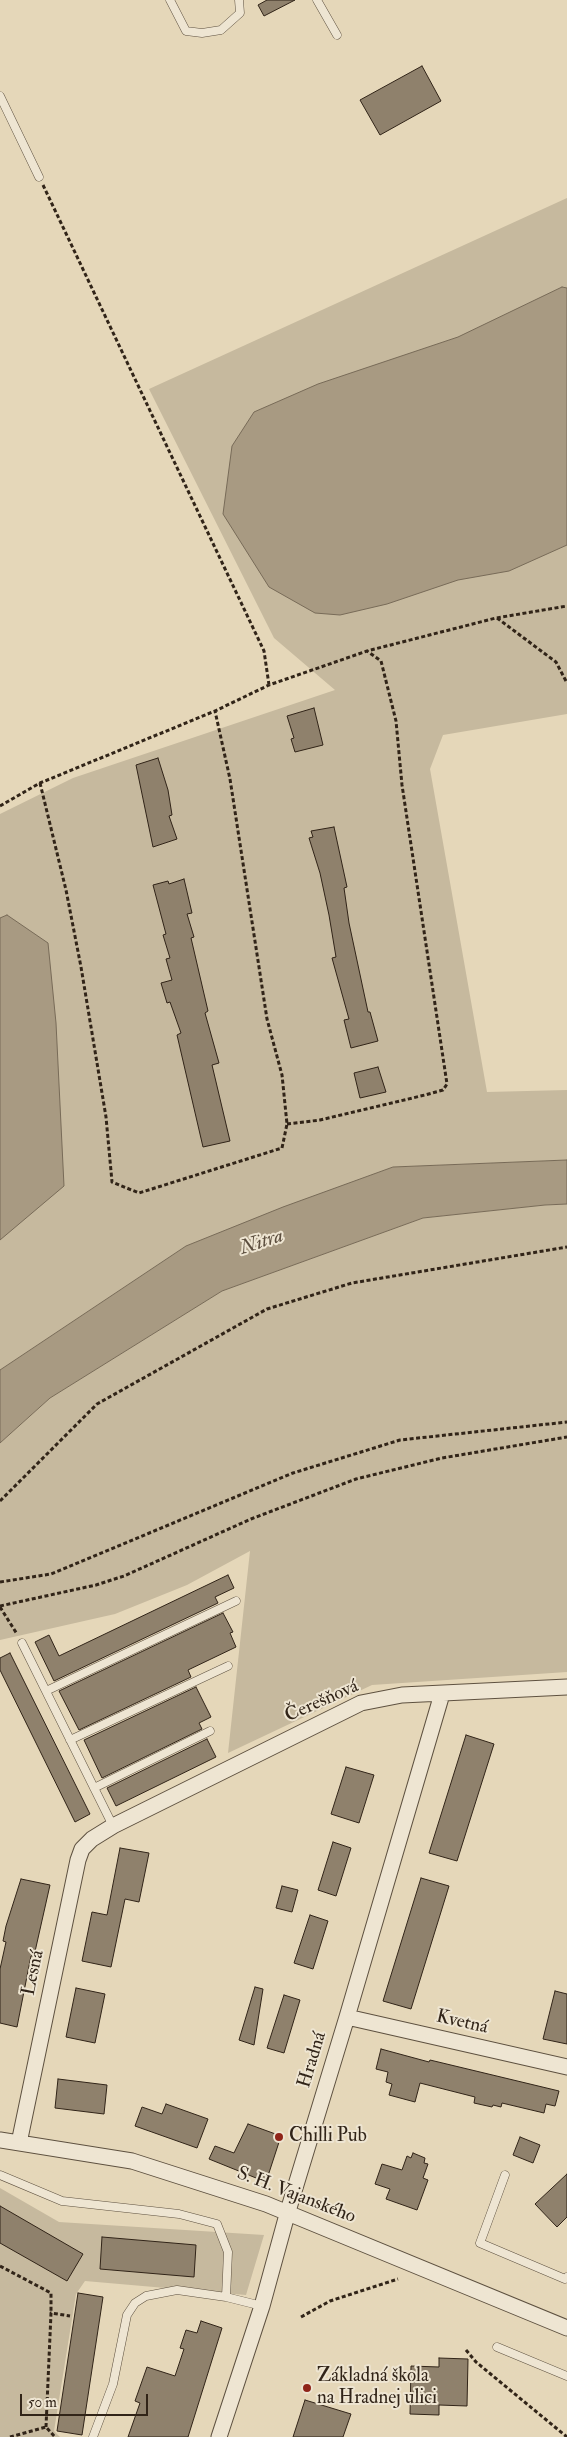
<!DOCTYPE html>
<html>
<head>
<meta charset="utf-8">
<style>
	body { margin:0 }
	#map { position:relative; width:567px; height:2437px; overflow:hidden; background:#e5d7b9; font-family:"IM FELL Double Pica",serif }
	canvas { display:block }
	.scale { position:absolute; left:20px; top:2394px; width:128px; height:22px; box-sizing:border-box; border:2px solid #312418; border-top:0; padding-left:6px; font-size:15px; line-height:18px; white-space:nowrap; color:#312418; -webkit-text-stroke:4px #eee5d2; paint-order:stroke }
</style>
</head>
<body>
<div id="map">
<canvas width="567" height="2437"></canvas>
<div class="scale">50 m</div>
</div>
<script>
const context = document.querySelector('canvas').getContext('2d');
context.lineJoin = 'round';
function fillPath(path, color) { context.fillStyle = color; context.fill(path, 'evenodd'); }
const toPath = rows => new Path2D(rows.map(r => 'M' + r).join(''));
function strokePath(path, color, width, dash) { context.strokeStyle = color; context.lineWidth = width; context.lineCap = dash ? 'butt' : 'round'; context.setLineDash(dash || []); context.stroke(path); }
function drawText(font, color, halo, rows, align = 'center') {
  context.font = font + ' "IM FELL Double Pica",serif'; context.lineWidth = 4; context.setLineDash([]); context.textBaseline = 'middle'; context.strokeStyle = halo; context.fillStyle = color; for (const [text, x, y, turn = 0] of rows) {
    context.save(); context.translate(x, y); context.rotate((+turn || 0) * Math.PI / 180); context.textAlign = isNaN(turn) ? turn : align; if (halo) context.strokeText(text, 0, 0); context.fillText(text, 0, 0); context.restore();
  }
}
fillPath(toPath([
	[567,198,567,714,443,735,430,769,487,1092,567,1090,567,1160,393,1167,186,1246,0,1370,0,814,73,778,335,690,274,638,149,389],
	[567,1204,567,1672,372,1685,228,1753,250,1551,187,1585,115,1614,0,1640,0,1443,50,1398,222,1291,423,1218,545,1205],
	[0,2188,59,2222,264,2235,246,2295,85,2281,76,2294,54,2431,60,2437,0,2437]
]), '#c6b99e');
const water = toPath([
	[562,287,567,288,567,545,509,571,458,580,387,604,340,615,315,613,269,587,223,514,232,446,254,412,318,384,458,337,562,287],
	[7,915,48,943,56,1023,64,1186,0,1240,0,918,7,915],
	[567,1160,567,1204,545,1205,423,1218,222,1291,50,1398,0,1443,0,1370,186,1246,283,1207,393,1167,567,1160]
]);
fillPath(water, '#a89a82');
strokePath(water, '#786b58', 1);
const building = toPath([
	[267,0,295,0,264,16,258,5,267,0],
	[422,66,441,101,380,135,360,100,422,66],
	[314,708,323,745,295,752,291,739,294,738,287,716,314,708],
	[158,758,168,790,172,815,169,816,177,839,153,847,136,765,158,758],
	[334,827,347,887,344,888,349,923,368,1012,370,1012,378,1041,351,1048,344,1020,349,1019,332,958,336,957,329,915,320,873,309,838,313,837,311,831,334,827],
	[184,879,192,913,187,914,194,937,191,938,208,1011,205,1013,219,1063,212,1065,230,1141,203,1147,177,1035,181,1033,170,1002,167,1003,161,983,172,980,166,959,170,958,163,935,166,934,153,885,168,881,169,884,184,879],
	[378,1067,386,1092,360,1098,354,1073,378,1067],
	[228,1575,234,1588,215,1597,218,1603,54,1681,35,1642,49,1635,59,1656,228,1575],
	[223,1613,233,1632,230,1633,236,1647,188,1670,191,1677,79,1730,59,1691,223,1613],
	[10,1653,90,1814,75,1822,0,1670,0,1658,10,1653],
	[196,1687,211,1717,199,1723,202,1729,102,1778,84,1740,196,1687],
	[466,1735,494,1744,457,1861,429,1853,466,1735],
	[207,1739,216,1757,116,1806,107,1788,207,1739],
	[346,1767,374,1775,359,1823,331,1814,346,1767],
	[333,1842,351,1848,336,1896,318,1890,333,1842],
	[120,1848,149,1853,139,1902,125,1899,111,1967,82,1961,92,1912,107,1915,120,1848],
	[421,1878,449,1886,411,2009,383,2001,421,1878],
	[21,1879,50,1885,34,1956,31,1956,17,2027,0,2023,0,1969,6,1942,3,1941,6,1926,21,1879],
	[282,1886,298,1890,292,1912,276,1908,282,1886],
	[310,1915,328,1921,313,1969,294,1963,310,1915],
	[255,1987,263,1989,254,2045,239,2040,255,1987],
	[76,1988,105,1994,95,2043,66,2037,76,1988],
	[555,1991,567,1994,567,2044,543,2039,555,1991],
	[284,1995,300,2000,284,2053,267,2048,284,1995],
	[381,2049,429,2062,430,2060,559,2091,555,2106,546,2104,544,2113,502,2103,501,2107,493,2105,492,2107,474,2103,475,2097,420,2083,415,2102,389,2095,392,2084,386,2082,388,2072,376,2069,381,2049],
	[58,2079,107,2085,104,2114,55,2108,58,2079],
	[166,2104,208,2119,197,2148,135,2126,142,2107,162,2114,166,2104],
	[248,2124,281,2136,266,2182,209,2159,215,2146,234,2153,248,2124],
	[520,2137,540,2145,533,2163,513,2155,520,2137],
	[413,2153,425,2158,424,2163,428,2164,423,2178,428,2180,417,2210,386,2199,390,2189,375,2184,382,2164,402,2170,407,2156,411,2158,413,2153],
	[567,2174,567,2217,557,2227,535,2204,567,2174],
	[0,2206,83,2254,67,2281,0,2243,0,2206],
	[102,2237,196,2245,194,2277,100,2269,102,2237],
	[78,2293,103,2297,82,2435,57,2431,78,2293],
	[201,2321,222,2328,188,2437,128,2437,140,2403,135,2401,147,2367,175,2376,184,2349,180,2348,186,2330,197,2333,201,2321],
	[439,2358,468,2359,467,2406,439,2405,439,2415,410,2414,411,2366,439,2367,439,2358],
	[305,2400,351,2414,343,2437,293,2437,305,2400]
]);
fillPath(building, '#8f816c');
strokePath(building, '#312418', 1);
const service = toPath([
	[170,0,186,31,202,33,221,30,240,13,239,0],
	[317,0,337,35],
	[0,96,39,177],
	[22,1643,113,1826],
	[46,1691,236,1601],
	[70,1740,228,1666],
	[94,1788,210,1731],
	[0,2175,62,2201,179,2214,217,2224,228,2252,226,2297],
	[505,2175,480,2243,565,2279,567,2277],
	[497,2347,567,2376],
	[93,2437,113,2384,127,2315,135,2303,146,2296,177,2290,226,2297,262,2306]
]);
const minor = toPath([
	[347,2017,567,2067],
	[0,2140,132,2161,266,2204,567,2328],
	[19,2143,78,1860,82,1849,92,1839,113,1826,361,1703,402,1695,567,1687],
	[219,2437,262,2306,288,2211,347,2017,442,1694]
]);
strokePath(service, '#5e5140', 9);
strokePath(minor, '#5e5140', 17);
strokePath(toPath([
	[43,185,264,651,269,685],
	[497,618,556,662,567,683],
	[40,783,66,890,81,967,106,1117,112,1182,139,1193,282,1148,287,1124,282,1075,267,1019,230,779,215,711],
	[0,806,40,783,215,711,269,685,367,651,496,618,567,606],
	[287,1124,320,1120,425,1095,443,1090,447,1084,402,785,396,721,381,661,367,651],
	[0,1501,97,1404,267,1309,352,1283,567,1247],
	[0,1582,51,1574,293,1473,400,1440,567,1422],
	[0,1606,96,1585,124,1576,251,1519,356,1479,442,1458,567,1437],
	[0,1607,17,1634],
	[0,2266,51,2293,51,2313],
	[301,2317,330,2301,398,2279],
	[466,2350,476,2362,567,2437],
	[46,2427,51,2313,70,2316],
	[10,2437,46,2427,55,2437]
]), '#312418', 3, [4, 2.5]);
strokePath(service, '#eee5d2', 8);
strokePath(minor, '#eee5d2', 15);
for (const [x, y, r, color] of [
	[279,2137,5,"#8f2418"],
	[307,2388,5,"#8f2418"]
]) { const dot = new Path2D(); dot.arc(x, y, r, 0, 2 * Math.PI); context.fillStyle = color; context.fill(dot); strokePath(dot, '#eee5d2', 2); }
drawText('19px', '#312418', '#eee5d2', [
	["Čerešňová",322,1702,-24],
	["Lesná",34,1973,-78],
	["Kvetná",462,2023,13],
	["Hradná",313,2060,-73],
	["S. H. Vajanského",296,2196,21]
]);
drawText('19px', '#312418', '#eee5d2', [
	["Chilli Pub",289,2137],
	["Základná škola",317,2377],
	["na Hradnej ulici",317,2399]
], 'left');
drawText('italic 20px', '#5b4d3d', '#eee5d2', [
	["Nitra",262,1243,-18]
]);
</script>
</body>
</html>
